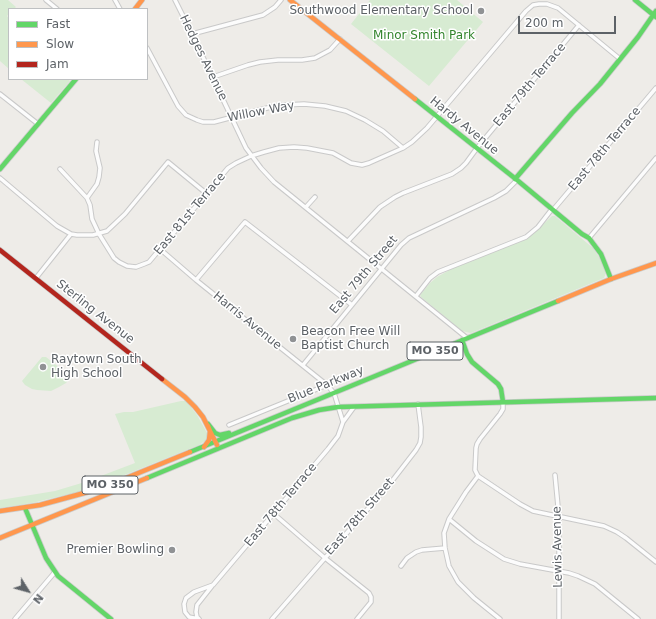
<!DOCTYPE html>
<html>
<head>
<meta charset="utf-8">
<style>
	body { margin:0 }
	#map { position:relative; width:656px; height:619px; overflow:hidden; background:#eeece8; font-family:"DejaVu Sans",sans-serif }
	canvas { display:block }
	.legend { position:absolute; left:8px; top:8px; width:140px; height:72px; box-sizing:border-box; background:#fff; border:1px solid #bec0c2; margin:0; padding:5px 7px; list-style:none; font-size:12px; color:#5d6267 }
	.legend li { display:flex; align-items:center; gap:8px; height:20px }
	.legend b { width:20px; border:1px solid #bec0c2 }
	.north { position:absolute; left:8px; top:571px; width:40px; height:40px; -webkit-text-stroke:3px #fff; paint-order:stroke; rotate:127deg; font-size:11px; font-weight:700; line-height:16px; text-align:center; color:#5d6267 }
	.north::after { content:''; display:block; margin:auto; width:14px; height:18px; background:#5d6267; clip-path:polygon(50% 0,100% 100%,50% 72%,0 100%) }
	.scale { position:absolute; left:518px; top:16px; width:98px; height:18px; box-sizing:border-box; border:2px solid #5d6267; border-top:0; padding-left:5px; font-size:12px; line-height:14px; white-space:nowrap; color:#5d6267; -webkit-text-stroke:3px #fff; paint-order:stroke }
</style>
</head>
<body>
<div id="map">
<canvas width="656" height="619"></canvas>
<ul class="legend">
<li><b style="height:5px;background:#63d668"></b>Fast</li>
<li><b style="height:5px;background:#ff974d"></b>Slow</li>
<li><b style="height:5px;background:#b3261e"></b>Jam</li>
</ul>
<div class="north">N</div>
<div class="scale">200 m</div>
</div>
<script>
const context = document.querySelector('canvas').getContext('2d');
context.lineJoin = 'round';
function fillPath(path, color) { context.fillStyle = color; context.fill(path, 'evenodd'); }
const toPath = rows => new Path2D(rows.map(r => 'M' + r).join(''));
function strokePath(path, color, width, dash) { context.strokeStyle = color; context.lineWidth = width; context.lineCap = dash ? 'butt' : 'round'; context.setLineDash(dash || []); context.stroke(path); }
function drawText(font, color, halo, rows, align = 'center') {
  context.font = font + ' "DejaVu Sans",sans-serif'; context.lineWidth = 3; context.setLineDash([]); context.textBaseline = 'middle'; context.strokeStyle = halo; context.fillStyle = color; for (const [text, x, y, turn = 0] of rows) {
    context.save(); context.translate(x, y); context.rotate((+turn || 0) * Math.PI / 180); context.textAlign = isNaN(turn) ? turn : align; if (halo) context.strokeText(text, 0, 0); context.fillText(text, 0, 0); context.restore();
  }
}
fillPath(toPath([
	[0,0,8,0,16,7,14,9,9,9,9,14,7,16,9,18,9,69,0,61],
	[370,0,457,0,483,22,429,86,351,24],
	[21,79,68,79,70,81,51,103],
	[552,216,555,216,556,217,593,248,599,257,605,269,606,273,604,278,471,333,462,331,421,297,420,295,430,283,437,277,453,268,518,242,534,233],
	[42,357,46,357,71,377,66,383,59,387,51,391,37,390,32,389,25,385,22,381],
	[181,401,185,401,187,402,197,415,207,433,207,437,205,441,199,445,112,480,86,490,32,503,0,508,0,500,55,491,85,482,135,463,115,414,124,412,133,412]
]), '#d7ebd2');
const street = toPath([
	[46,0,57,9],
	[115,0,120,9],
	[175,0,192,34,246,148,261,168,274,182,467,338],
	[192,34,263,15,275,7,281,0],
	[147,48,178,106,186,115,197,120,203,122,214,122,271,107,285,105,304,104,325,106,346,111,365,120,383,131,403,148],
	[213,77,248,65,260,62,278,60,302,60,315,58,330,50,340,39],
	[0,94,38,124],
	[60,169,87,198,90,205,92,219,99,234,114,258,119,262,127,266,136,267,144,264,149,262,160,249,228,168,236,163,251,156,264,152,279,148,294,147,307,148,333,153,351,163,362,165,369,163,403,148,412,142,427,128,526,11,533,5,539,4,547,4,558,8,620,59],
	[0,178,57,226,71,234,77,235,93,235,107,231,125,214,168,162,207,194],
	[87,198,97,184,99,177,100,168,96,151,97,142],
	[306,207,315,197],
	[553,210,656,88],
	[245,222,352,305],
	[589,238,656,158],
	[348,241,380,207,395,197,403,193,452,174,461,168,466,163,477,148,579,25],
	[160,249,196,280,327,385,334,393,343,422],
	[36,278,71,234],
	[196,280,245,222],
	[416,296,430,278,438,272,526,237,538,227,552,209],
	[303,365,401,245,409,238,494,198,506,191,517,180],
	[229,425,327,385],
	[555,475,559,517,559,619],
	[478,476,520,504,533,511,604,526,617,532,626,538,656,562],
	[478,476,466,492,449,519,444,533,445,548,449,566,458,582,474,598,500,619],
	[478,476,475,470,476,448,477,444,480,439,500,414,503,409,503,402],
	[274,514,325,558,369,593,371,597],
	[449,519,476,541,504,559,520,564,569,573,578,576,595,584,638,619],
	[401,566,407,558,416,552,422,550,445,548],
	[198,618,194,618,189,617,185,612,184,604,186,598,194,592,213,585,328,449,338,436,343,422,354,407],
	[15,619,55,572],
	[199,619,197,617,196,612,197,605,212,586],
	[272,619,392,481,416,450,420,443,421,437,421,427,418,404],
	[357,619,371,602,371,597]
]);
const fast = toPath([
	[635,0,656,17],
	[415,99,517,180,582,234,589,238,601,254,611,279],
	[0,169,76,79],
	[515,179,572,113,600,84,638,37,656,11],
	[462,340,467,354,472,362,498,384,501,389,503,402],
	[208,424,215,433,220,435,229,433],
	[190,452,558,301],
	[147,478,292,418,319,410,338,407,656,398],
	[25,508,46,558,58,576,111,619]
]);
const slow = toPath([
	[290,0,415,99],
	[135,9,142,0],
	[558,301,611,279,656,263],
	[162,379,185,397,195,407,203,417,217,445],
	[204,447,209,440,210,431,208,426],
	[0,511,40,505,99,489,190,452],
	[0,538,147,478]
]);
const jam = toPath([
	[0,250,162,379]
]);
strokePath(street, '#c9c9c9', 5.5);
strokePath(fast, '#cacaca', 6);
strokePath(slow, '#cacaca', 6);
strokePath(jam, '#cacaca', 6);
strokePath(street, '#fcfcfc', 3.5);
strokePath(fast, '#63d668', 4.5);
strokePath(slow, '#ff974d', 4.5);
strokePath(jam, '#b3261e', 4.5);
for (const [x, y, r, color] of [
	[481,11,4,"#909294"],
	[293,339,4,"#909294"],
	[43,367,4,"#909294"],
	[172,550,4,"#909294"]
]) { const dot = new Path2D(); dot.arc(x, y, r, 0, 2 * Math.PI); context.fillStyle = color; context.fill(dot); strokePath(dot, '#fff', 1.5); }
for (const [x, y, w] of [
	[435,351,56],
	[110,485,56]
]) { const box = new Path2D(); box.roundRect(x - w / 2, y - 9, w, 18, 3); context.fillStyle = '#fff'; context.fill(box); strokePath(box, '#5d6267', 1); }
drawText('bold 11px', '#5d6267', null, [
	["MO 350",435,351],
	["MO 350",110,485]
]);
drawText('12px', '#5d6267', '#fff', [
	["Southwood Elementary School",473,11],
	["Beacon Free Will",301,332,"left"],
	["Baptist Church",301,346,"left"],
	["Raytown South",51,360,"left"],
	["High School",51,374,"left"],
	["Premier Bowling",164,550]
], 'right');
drawText('12px', '#33852d', '#fff', [
	["Minor Smith Park",424,36]
]);
drawText('12px', '#5d6267', '#fff', [
	["Hedges Avenue",203,58,64],
	["East 79th Terrace",530,85,-50],
	["Willow Way",261,112,-11],
	["Hardy Avenue",464,126,39],
	["East 78th Terrace",605,149,-50],
	["East 81st Terrace",190,214,-50],
	["East 79th Street",364,275,-50],
	["Sterling Avenue",95,312,38],
	["Harris Avenue",247,321,39],
	["Blue Parkway",326,385,-22],
	["East 78th Terrace",281,505,-50],
	["East 78th Street",360,517,-49],
	["Lewis Avenue",558,547,-91]
]);
</script>
</body>
</html>
